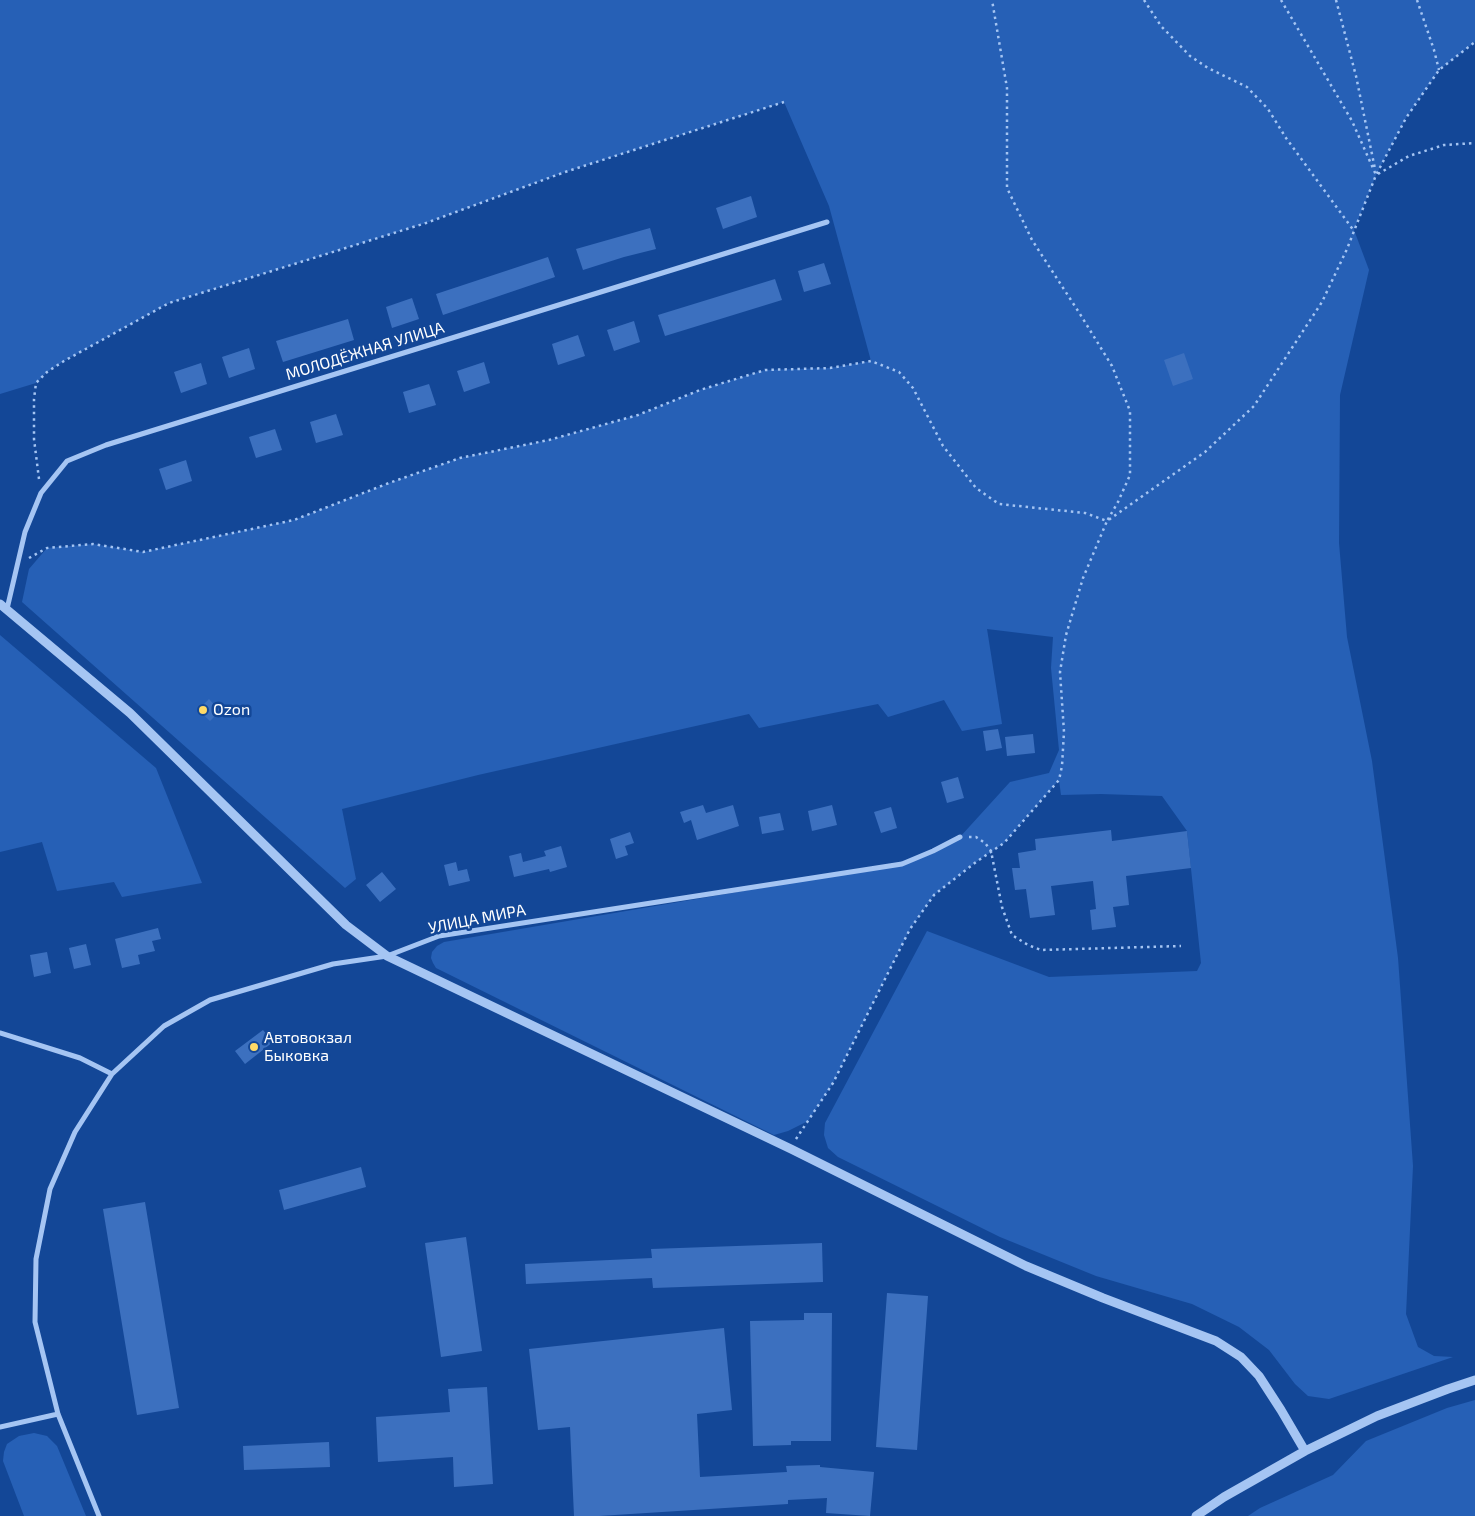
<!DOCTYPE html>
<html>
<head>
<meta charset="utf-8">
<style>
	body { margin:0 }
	canvas { display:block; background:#134797 }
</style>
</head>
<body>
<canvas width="1475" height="1516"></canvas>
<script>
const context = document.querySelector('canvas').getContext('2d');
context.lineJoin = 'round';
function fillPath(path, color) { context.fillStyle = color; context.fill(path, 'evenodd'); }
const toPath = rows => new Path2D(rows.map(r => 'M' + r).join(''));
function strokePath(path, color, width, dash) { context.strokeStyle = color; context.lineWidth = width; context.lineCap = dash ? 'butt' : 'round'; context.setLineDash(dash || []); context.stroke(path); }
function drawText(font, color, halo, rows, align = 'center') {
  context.font = font + ' "Exo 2",sans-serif'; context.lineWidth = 5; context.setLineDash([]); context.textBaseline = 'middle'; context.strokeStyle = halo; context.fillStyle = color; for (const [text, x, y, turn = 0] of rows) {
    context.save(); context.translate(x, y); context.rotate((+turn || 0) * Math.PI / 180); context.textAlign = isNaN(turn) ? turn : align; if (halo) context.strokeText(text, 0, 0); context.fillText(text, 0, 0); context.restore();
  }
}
fillPath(toPath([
	[0,0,1475,0,1475,42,1439,70,1406,118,1376,175,1354,230,1369,270,1340,395,1339,543,1347,637,1372,761,1398,958,1413,1166,1406,1314,1418,1347,1434,1356,1453,1357,1329,1399,1308,1396,1295,1384,1269,1350,1239,1327,1192,1304,1096,1276,1000,1237,838,1157,828,1148,824,1135,825,1123,927,931,1049,977,1197,971,1201,963,1187,831,1162,796,1101,794,1061,795,1059,780,1004,843,976,862,934,895,910,929,833,1083,808,1121,788,1131,774,1135,436,968,433,963,431,958,432,952,437,946,444,942,902,864,960,837,1010,782,1049,773,1059,750,1051,668,1053,637,987,629,1002,724,962,731,944,700,888,717,878,704,759,728,749,714,478,775,342,809,356,879,345,888,22,602,29,569,47,548,93,544,143,552,294,520,389,483,460,458,549,440,638,415,700,390,765,370,830,368,871,361,829,206,784,102,565,172,426,223,169,303,64,361,47,372,36,383,0,394],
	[0,635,156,768,202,883,122,897,114,882,57,891,42,842,0,852],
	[1475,1400,1475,1516,1248,1516,1260,1508,1333,1475,1366,1441,1447,1408],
	[34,1433,47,1436,57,1446,86,1516,24,1516,3,1461,4,1452,7,1444,19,1436]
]), '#2660b6');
fillPath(toPath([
	[751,196,757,217,723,229,716,208],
	[650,228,656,249,624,257,583,270,576,249],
	[548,257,555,277,443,315,436,294],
	[824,263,831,284,804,292,798,271],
	[775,279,782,300,665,336,658,315],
	[412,298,419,319,392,328,386,307],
	[348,319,354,340,283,362,276,341],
	[634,321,640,342,614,351,607,330],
	[578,335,585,356,558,365,552,344],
	[249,348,255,369,229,378,222,357],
	[1184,353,1193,379,1173,386,1164,360],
	[484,362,490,383,464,392,457,371],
	[201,363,207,384,181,393,174,372],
	[429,384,436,405,409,413,403,392],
	[336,414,343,435,316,443,310,422],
	[275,429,282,450,256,458,249,437],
	[186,460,192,481,166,490,159,469],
	[209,699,220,711,210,721,198,710],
	[998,729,1002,748,986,751,983,731],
	[1033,734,1035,753,1007,756,1005,737],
	[958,777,964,798,947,803,941,782],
	[703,805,706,813,733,805,739,826,697,840,691,820,684,823,680,812],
	[832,805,837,825,812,831,808,811],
	[891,807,897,828,881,833,874,812],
	[780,813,784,830,762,834,759,817],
	[1111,830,1112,841,1187,831,1191,868,1126,876,1129,905,1113,907,1116,927,1092,930,1090,910,1096,909,1093,881,1051,886,1055,915,1030,918,1026,889,1015,890,1012,868,1020,868,1018,853,1036,850,1035,839],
	[630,832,634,843,625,846,628,855,616,859,610,839],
	[561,846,567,867,550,872,549,869,514,877,509,856,521,853,523,862,546,856,544,851],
	[456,862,458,871,467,869,470,881,449,886,444,865],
	[382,872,396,889,380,902,366,885],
	[158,928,161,939,152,941,155,951,138,955,140,964,122,968,115,939],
	[86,944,91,965,74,969,69,948],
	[47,952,51,973,34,977,30,955],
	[263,1030,273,1042,245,1064,235,1051],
	[361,1167,366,1187,284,1210,279,1190],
	[145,1202,179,1408,137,1415,103,1209],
	[466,1237,482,1351,441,1357,425,1243],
	[822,1243,823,1282,653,1288,652,1278,526,1284,525,1264,652,1258,651,1249],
	[887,1293,928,1296,917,1450,876,1447],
	[804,1313,832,1313,831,1441,791,1441,791,1445,753,1446,750,1321,804,1320],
	[724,1328,732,1410,697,1414,700,1477,787,1472,786,1466,820,1465,820,1467,874,1472,870,1516,826,1513,827,1498,788,1500,788,1504,599,1516,574,1516,570,1427,538,1430,529,1349],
	[487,1387,493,1484,454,1487,453,1457,378,1462,376,1417,450,1412,448,1389],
	[329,1442,330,1467,244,1470,243,1446]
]), '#3c70bf');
strokePath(toPath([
	[1144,0,1161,26,1190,56,1208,68,1247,87,1268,109,1286,138,1354,231],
	[1281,0,1352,121,1376,175],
	[1336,0,1356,76,1375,169],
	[1417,0,1434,50,1439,70],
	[1378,174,1409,156,1444,145,1475,143],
	[39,479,34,439,34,399,36,383,47,372,64,361,169,303,426,223,565,172,784,102],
	[29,558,47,548,93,544,143,552,294,520,389,483,460,458,549,440,638,415,700,390,765,370,830,368,871,361,899,372,913,388,943,446,976,488,999,504,1085,513,1107,521,1118,502,1130,475,1130,411,1112,366,1080,314,1032,240,1007,188,1007,88,992,0],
	[969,837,976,837,985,843,991,851,1002,907,1012,935,1028,945,1041,950,1181,946],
	[796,1139,833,1083,910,929,934,895,976,862,1004,843,1059,780,1062,766,1064,732,1060,672,1066,635,1083,578,1107,521,1205,452,1254,406,1322,302,1347,249,1376,175,1406,118,1439,70,1475,42]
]), '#a5c5f3', 2.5, [2.5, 4]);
strokePath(toPath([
	[7,609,25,532,41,493,67,461,106,445,827,222],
	[0,1033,80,1058,112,1074],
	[0,1427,58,1414],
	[99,1516,58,1414,35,1322,36,1259,50,1189,75,1132,112,1074,164,1026,210,1000,333,964,387,956,439,936,902,864,933,851,960,837]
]), '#a5c5f3', 5);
strokePath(toPath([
	[0,604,130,713,346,925,387,956,791,1149,1026,1266,1103,1298,1216,1341,1241,1357,1259,1376,1281,1410,1305,1451],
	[1196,1516,1224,1497,1305,1451,1377,1416,1448,1389,1475,1380]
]), '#a5c5f3', 9);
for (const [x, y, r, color] of [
	[203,710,5,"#ffda67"],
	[254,1047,5,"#ffda67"]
]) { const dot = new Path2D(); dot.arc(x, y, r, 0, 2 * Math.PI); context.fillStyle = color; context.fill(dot); strokePath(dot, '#134797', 2); }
drawText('16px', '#fff', '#134797', [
	["МОЛОДЁЖНАЯ УЛИЦА",365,351,-17],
	["УЛИЦА МИРА",477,919,-11]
]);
drawText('16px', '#fff', '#134797', [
	["Ozon",213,710],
	["Автовокзал",264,1038],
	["Быковка",264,1056]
], 'left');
</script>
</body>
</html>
